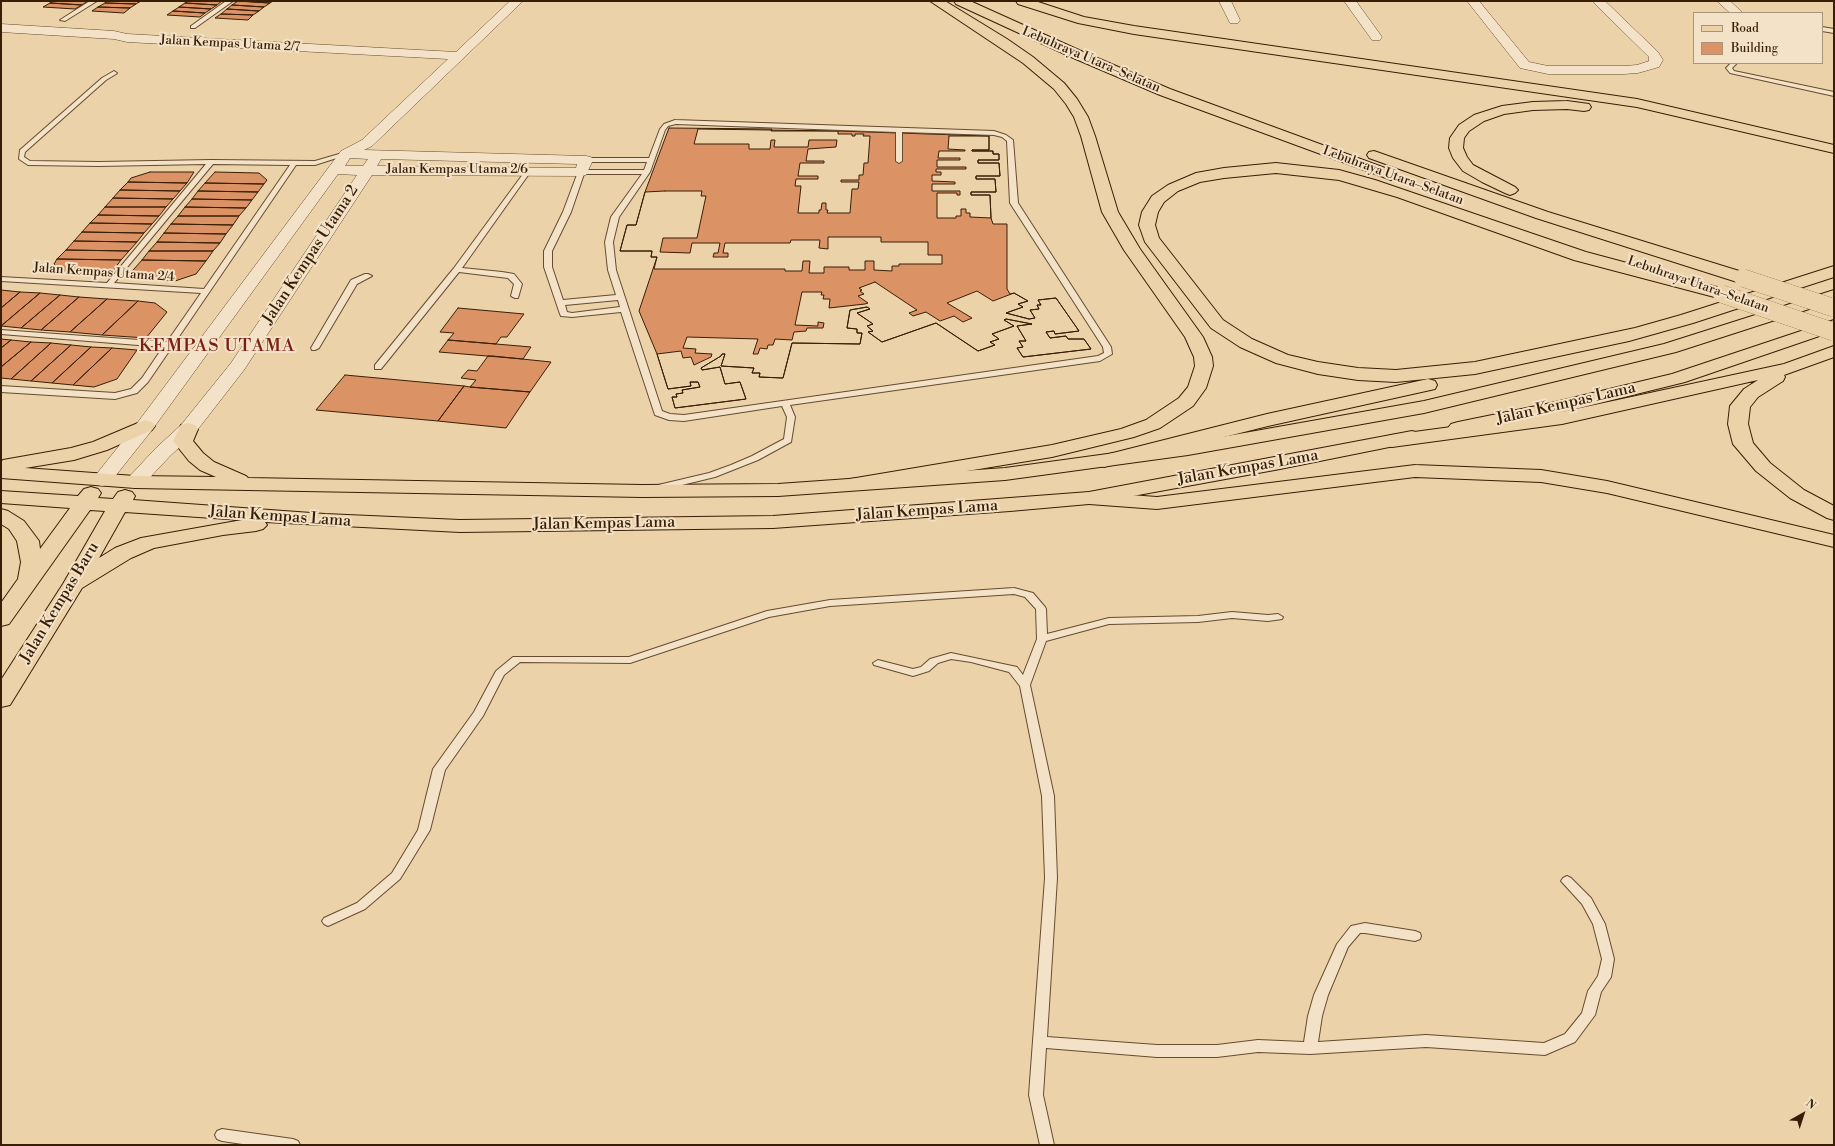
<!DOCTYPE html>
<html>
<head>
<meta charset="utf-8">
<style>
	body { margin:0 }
	#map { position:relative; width:1835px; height:1146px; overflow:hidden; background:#ecd2a9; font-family:"Libre Bodoni",serif }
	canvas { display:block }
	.frame { position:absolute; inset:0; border:2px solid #391e06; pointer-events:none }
	.legend { position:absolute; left:1693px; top:12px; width:130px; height:52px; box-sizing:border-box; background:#f3e2c7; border:1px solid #a9947a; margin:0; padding:5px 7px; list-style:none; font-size:12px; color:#391e06 }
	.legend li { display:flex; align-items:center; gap:8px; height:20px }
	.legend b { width:20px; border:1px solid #a9947a }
	.north { position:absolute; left:1783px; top:1094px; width:40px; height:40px; -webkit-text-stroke:3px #f3e2c7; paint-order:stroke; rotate:39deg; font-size:11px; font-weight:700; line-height:16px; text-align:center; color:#391e06 }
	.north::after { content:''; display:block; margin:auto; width:14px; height:18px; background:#391e06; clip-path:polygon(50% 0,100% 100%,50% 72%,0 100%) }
</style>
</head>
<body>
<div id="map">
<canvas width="1835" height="1146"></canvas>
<div class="frame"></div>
<ul class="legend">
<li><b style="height:5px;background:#ecd2a9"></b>Road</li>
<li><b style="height:11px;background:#db9366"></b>Building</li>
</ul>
<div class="north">N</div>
</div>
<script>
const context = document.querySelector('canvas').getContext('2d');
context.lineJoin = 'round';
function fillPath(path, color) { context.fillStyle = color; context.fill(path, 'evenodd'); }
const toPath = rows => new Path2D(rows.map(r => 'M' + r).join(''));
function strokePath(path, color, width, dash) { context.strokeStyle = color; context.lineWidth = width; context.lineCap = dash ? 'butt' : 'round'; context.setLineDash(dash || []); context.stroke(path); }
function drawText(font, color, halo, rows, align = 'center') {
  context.font = font + ' "Libre Bodoni",serif'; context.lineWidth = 4; context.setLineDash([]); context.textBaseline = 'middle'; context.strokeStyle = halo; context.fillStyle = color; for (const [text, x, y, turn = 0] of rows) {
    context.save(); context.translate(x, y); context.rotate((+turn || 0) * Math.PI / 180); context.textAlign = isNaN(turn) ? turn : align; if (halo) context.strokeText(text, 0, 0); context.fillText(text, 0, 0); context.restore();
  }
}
const building = toPath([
	[54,1,88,1,82,5,50,3,54,1],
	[107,1,141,1,136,4,105,3,107,1],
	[188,1,222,1,217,5,185,3,188,1],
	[238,1,270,3,264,7,232,5,238,1],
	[238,1,273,1,270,3,238,1],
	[50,3,82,5,75,9,43,7,50,3],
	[105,3,136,4,130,8,98,7,105,3],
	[185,3,217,5,211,9,179,7,185,3],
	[232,5,264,7,259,11,227,9,232,5],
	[98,7,130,8,124,13,92,11,98,7],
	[179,7,211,9,205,13,173,11,179,7],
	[227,9,259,11,253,15,221,14,227,9],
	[173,11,205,13,200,17,167,15,173,11],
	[221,14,253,15,248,20,215,18,221,14],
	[669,128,772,129,771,131,838,131,989,136,989,150,972,150,972,151,993,151,993,154,999,154,999,160,978,160,978,163,999,163,1000,176,976,176,976,179,995,179,996,192,971,192,971,195,990,195,991,218,993,224,1007,224,1007,289,1010,294,1014,293,1028,301,1018,304,1023,307,1006,313,1029,319,1035,318,1030,310,1039,309,1037,305,1041,305,1038,300,1056,298,1079,331,1055,334,1054,331,1046,332,1050,338,1066,336,1068,339,1084,339,1091,349,1023,357,1017,348,1023,347,1019,341,1026,341,1017,326,1032,324,1006,319,1004,320,1014,326,992,334,999,339,990,342,995,345,978,351,936,323,882,342,868,332,873,331,867,326,873,324,857,313,870,309,867,307,850,310,847,328,857,329,857,333,862,333,860,344,792,343,783,378,759,377,760,373,752,373,754,368,721,366,725,354,722,354,721,356,701,368,702,370,720,367,725,384,740,382,746,399,675,408,672,397,677,397,676,394,683,393,682,390,700,387,698,382,690,382,691,386,668,389,657,354,639,311,657,257,651,257,652,251,620,251,627,225,636,225,645,192,669,128],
	[698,129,838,131,838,134,852,134,852,136,855,136,855,134,864,134,863,136,870,136,868,163,864,163,863,175,859,175,859,180,841,180,841,182,859,182,858,189,852,189,850,213,827,213,828,210,826,210,826,203,822,203,821,210,819,210,819,213,798,213,801,186,795,186,796,179,818,179,818,176,798,176,800,163,824,163,824,161,806,161,808,149,836,147,837,140,809,140,808,147,774,147,775,140,771,140,770,149,749,149,749,144,694,144,698,129],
	[949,136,989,136,989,150,972,150,972,151,993,151,993,154,999,154,999,160,978,160,978,163,999,163,1000,176,976,176,976,179,995,179,996,192,971,192,971,195,990,195,991,218,970,217,970,213,966,213,966,209,961,209,961,216,956,216,956,218,937,218,937,193,957,193,957,195,960,195,960,191,932,191,932,184,955,184,955,182,932,181,932,175,941,175,941,172,936,172,936,169,966,169,966,167,937,167,937,160,960,160,960,158,938,158,939,151,965,151,965,150,948,149,949,136],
	[150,172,194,172,187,183,128,182,131,178,150,172],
	[215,172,259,173,267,180,264,184,205,183,215,172],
	[128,182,187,183,180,191,120,190,128,182],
	[205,183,264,184,258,192,198,191,205,183],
	[120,190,180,191,173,199,113,198,120,190],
	[198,191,258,192,252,200,192,199,198,191],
	[665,191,702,191,701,196,706,196,697,238,663,238,660,252,690,253,692,243,720,243,718,253,714,253,713,257,728,257,728,253,723,253,725,243,790,243,791,240,820,240,819,248,828,249,828,237,881,237,881,242,928,242,928,255,942,255,942,264,899,264,899,266,892,266,892,271,874,270,874,261,865,261,865,270,849,270,849,267,824,267,824,273,809,273,810,261,803,261,802,271,785,271,785,269,654,269,657,257,651,257,652,251,620,251,627,225,636,225,645,192,665,191],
	[113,198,173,199,166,207,105,207,113,198],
	[192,199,252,200,246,208,185,207,192,199],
	[105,207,166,207,159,216,98,215,105,207],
	[185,207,246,208,239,216,178,216,185,207],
	[98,215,159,216,152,224,90,223,98,215],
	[178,216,239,216,233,225,171,224,178,216],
	[90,223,152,224,144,233,82,232,90,223],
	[171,224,233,225,226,234,164,233,171,224],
	[82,232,144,233,137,242,74,241,82,232],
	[164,233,226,234,220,243,157,242,164,233],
	[74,241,137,242,129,251,66,250,74,241],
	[157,242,220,243,213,251,149,251,157,242],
	[66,250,129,251,121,260,57,259,66,250],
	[149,251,213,251,206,261,142,260,149,251],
	[57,259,121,260,109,276,63,273,54,264,57,259],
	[142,260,206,261,196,274,175,281,127,277,142,260],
	[875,282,917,310,909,313,913,316,926,312,940,321,954,316,963,322,972,318,947,303,977,291,993,301,1014,293,1028,301,1018,304,1023,307,1006,313,1029,319,1035,318,1030,310,1039,309,1037,305,1041,305,1038,300,1056,298,1079,331,1055,334,1054,331,1046,332,1050,338,1066,336,1068,339,1084,339,1091,349,1023,357,1017,348,1023,347,1019,341,1026,341,1017,326,1032,324,1006,319,1004,320,1014,326,992,334,999,339,990,342,995,345,978,351,936,323,882,342,868,332,873,331,867,326,873,324,857,313,870,309,867,307,850,310,847,328,857,329,857,333,862,333,860,344,792,343,783,378,759,377,760,373,752,373,754,368,721,366,725,354,722,354,721,356,701,368,702,370,720,367,725,384,740,382,746,399,675,408,672,397,677,397,676,394,683,393,682,390,700,387,698,382,690,382,691,386,668,389,657,354,681,351,683,358,691,357,694,365,711,357,712,354,695,353,696,349,683,348,687,337,758,339,753,354,758,354,760,348,767,349,768,345,773,345,775,339,792,340,794,332,806,331,807,328,823,328,824,323,818,322,818,326,795,325,802,292,822,292,821,295,824,295,823,299,830,299,829,308,865,304,868,303,858,296,864,294,860,291,862,290,859,288,875,282],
	[1,290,20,292,1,308,1,290],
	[20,292,40,293,1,326,1,308,20,292],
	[40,293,60,295,21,328,1,326,40,293],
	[60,295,79,297,41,330,21,328,60,295],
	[79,297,107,299,70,332,41,330,79,297],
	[107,299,138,301,102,335,70,332,107,299],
	[138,301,155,303,167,312,146,338,102,335,138,301],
	[458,308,524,314,507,337,501,337,496,344,448,340,454,333,440,332,458,308],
	[1,339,11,340,1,348,1,339],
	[11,340,31,342,1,367,1,348,11,340],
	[448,340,496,344,531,347,523,359,439,352,448,340],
	[31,342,51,343,11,379,1,378,1,367,31,342],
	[51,343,71,345,31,381,11,379,51,343],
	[71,345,91,347,52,383,31,381,71,345],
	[91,347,112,348,73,385,52,383,91,347],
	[112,348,137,350,117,379,94,387,73,385,112,348],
	[488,356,493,356,551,362,530,392,470,387,476,380,461,378,468,370,477,371,488,356],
	[345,375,464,386,438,421,316,410,345,375],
	[464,386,470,387,530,392,506,428,438,421,464,386]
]);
fillPath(building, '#db9366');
strokePath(building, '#391e06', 1);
const service = toPath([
	[90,1,97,1,65,21,60,20,90,1],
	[226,1,233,1,195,28,191,28,191,26,226,1],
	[1822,27,1834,29,1834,33,1822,31,1822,27],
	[1731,63,1737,63,1732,68,1734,71,1834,92,1834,96,1730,73,1726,68,1731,63],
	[114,71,117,73,116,74,106,80,25,152,24,157,30,161,99,162,211,160,315,161,346,152,349,154,315,165,296,165,148,382,137,393,115,399,1,392,1,386,115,393,131,389,142,378,163,347,1,334,1,330,167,342,201,293,1,281,1,277,107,283,206,164,99,166,28,165,19,159,20,150,102,78,114,71],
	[213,164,290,165,204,289,114,283,213,164],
	[675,120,994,131,1006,135,1013,140,1018,203,1111,347,1112,354,1100,361,790,405,795,417,791,442,758,460,715,477,657,491,654,490,652,488,654,486,709,473,731,465,752,456,784,439,787,417,782,406,684,421,669,420,655,415,621,312,572,317,561,316,560,314,544,267,544,251,563,212,578,172,581,170,644,170,647,162,586,162,583,160,586,158,649,158,660,129,664,124,675,120],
	[676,124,896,132,896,161,899,163,902,161,902,132,994,135,1002,137,1007,141,1010,203,1103,347,1104,353,1098,356,684,415,670,414,662,411,616,270,613,242,619,217,650,172,665,130,668,126,676,124],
	[584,174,642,174,611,217,605,242,608,270,616,295,563,300,552,267,552,251,571,212,584,174],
	[618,300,620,307,572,313,567,312,565,305,618,300],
	[526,170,531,171,462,268,502,272,514,274,522,284,518,298,515,298,511,296,514,284,508,278,459,272,381,369,375,369,375,365,454,268,526,170],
	[365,274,368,274,372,276,357,284,319,348,315,350,312,350,311,348,351,280,365,274],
	[1014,588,1033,593,1045,607,1046,609,1047,634,1109,618,1198,616,1232,612,1268,615,1278,614,1283,617,1282,619,1268,621,1232,618,1198,622,1109,624,1046,641,1030,685,1054,796,1057,878,1047,1037,1157,1045,1217,1045,1258,1040,1304,1042,1308,1016,1314,995,1337,944,1351,926,1365,923,1415,931,1420,933,1421,936,1420,939,1415,941,1365,933,1360,933,1348,947,1328,995,1322,1016,1318,1042,1426,1035,1544,1043,1565,1034,1582,1013,1588,991,1598,976,1602,959,1593,924,1582,904,1561,881,1563,878,1567,876,1571,878,1591,898,1605,924,1614,959,1611,977,1601,992,1595,1015,1575,1042,1545,1055,1426,1047,1310,1054,1258,1052,1217,1057,1157,1057,1046,1048,1043,1095,1054,1145,1040,1145,1029,1095,1045,878,1042,796,1020,686,1009,672,971,662,951,659,938,663,929,671,913,676,874,665,873,663,878,660,913,669,921,667,930,659,951,653,1017,667,1023,675,1037,639,1036,609,1025,597,1014,594,830,606,769,617,630,663,520,662,504,675,483,716,445,770,430,830,400,879,365,909,328,926,324,924,322,921,324,918,357,903,392,873,418,830,433,769,474,712,496,671,513,657,629,657,767,611,830,600,1014,588],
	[222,1129,293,1139,298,1141,300,1145,249,1145,222,1141,217,1139,215,1135,217,1131,222,1129]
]);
const minor = toPath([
	[510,1,523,1,372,146,364,150,586,156,591,157,593,160,586,175,581,176,372,175,244,370,195,433,170,456,142,486,135,488,128,486,125,482,128,478,156,448,181,425,231,363,357,175,338,174,152,430,109,484,102,486,95,484,92,480,95,476,138,422,341,151,362,140,448,59,127,42,114,39,1,32,1,24,114,31,127,34,456,52,510,1],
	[350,158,368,159,363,166,345,166,350,158],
	[381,159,577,164,576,168,377,166,381,159],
	[1219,1,1231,1,1240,20,1238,23,1230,23,1219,1],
	[1344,1,1356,1,1382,37,1380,40,1372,40,1344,1],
	[1467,1,1479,1,1529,62,1548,66,1624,66,1637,65,1649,61,1649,57,1592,1,1605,1,1658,52,1663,60,1659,67,1638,73,1624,74,1548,74,1520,68,1467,1],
	[1717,1,1730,1,1743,13,1730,13,1717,1]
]);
const primary = toPath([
	[1834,290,1834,301,1676,352,1424,413,1188,455,1005,480,778,496,642,497,135,488,1,478,1,462,3,460,71,448,93,442,145,420,152,422,155,426,152,430,107,450,74,460,25,468,135,476,216,477,200,470,189,461,173,441,181,425,188,423,195,425,198,429,193,441,203,453,214,462,246,476,248,478,642,485,778,484,1005,468,1188,443,1424,401,1664,344,1834,290],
	[1834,320,1834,331,1685,382,1551,415,1458,434,1451,432,1448,428,1451,424,1458,422,1551,403,1672,374,1834,320],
	[1412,431,1419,433,1422,437,1419,441,1280,469,1089,504,1010,511,773,528,460,532,265,522,267,525,263,529,256,531,223,535,154,548,131,558,82,588,10,705,1,707,1,680,63,584,105,511,90,510,9,624,1,626,1,603,18,579,21,562,17,541,9,529,1,524,1,509,8,511,24,521,39,541,40,549,70,508,1,503,1,491,78,496,84,489,91,487,98,489,101,493,98,498,113,499,118,492,125,490,132,492,135,496,133,500,325,514,460,520,773,516,1089,492,1412,431],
	[125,512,242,520,141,538,115,548,99,558,125,512]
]);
const motorway = toPath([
	[930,1,945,1,1007,39,1033,57,1064,83,1077,99,1088,117,1095,136,1118,212,1140,249,1203,337,1212,357,1213,366,1206,388,1193,406,1160,428,1134,437,1052,457,851,490,844,488,841,484,844,480,1052,445,1121,429,1146,420,1179,398,1188,387,1195,366,1194,357,1185,337,1124,250,1102,212,1081,136,1074,117,1066,104,1054,89,1023,63,930,1],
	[954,1,970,1,1081,51,1170,89,1396,172,1399,175,1396,178,1391,180,1386,178,1160,95,1071,57,956,4,954,1],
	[1016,1,1035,1,1084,17,1134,26,1637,99,1834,145,1834,153,1637,107,1134,34,1078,23,1018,4,1016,1],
	[1567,101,1589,104,1591,107,1589,110,1584,111,1567,109,1533,110,1504,114,1484,121,1469,131,1464,138,1463,148,1467,157,1473,165,1515,187,1518,190,1515,193,1510,195,1505,193,1482,182,1463,171,1453,158,1449,148,1450,138,1459,125,1474,115,1502,106,1533,102,1567,101],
	[1374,151,1548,212,1749,274,1752,278,1749,282,1743,283,1737,282,1536,218,1369,158,1367,155,1369,152,1374,151],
	[1276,163,1339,170,1375,180,1586,252,1728,290,1731,294,1728,298,1722,299,1574,260,1397,197,1339,180,1276,173,1224,178,1200,182,1178,191,1164,202,1158,212,1155,225,1159,238,1223,320,1252,339,1288,355,1318,362,1358,368,1396,370,1475,362,1635,328,1681,315,1834,266,1834,277,1693,323,1629,341,1475,374,1396,382,1358,380,1318,374,1276,363,1240,347,1211,328,1145,242,1139,225,1142,212,1152,196,1168,185,1196,173,1224,168,1276,163],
	[1834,346,1834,357,1784,375,1785,377,1783,381,1758,397,1750,407,1748,424,1753,443,1770,463,1804,490,1834,506,1834,520,1827,518,1790,498,1756,471,1733,444,1728,424,1730,406,1744,389,1758,380,1562,424,1392,447,1385,445,1382,441,1385,437,1392,435,1562,412,1784,364,1834,346],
	[1428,379,1435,381,1437,385,1435,389,1268,426,1104,467,1097,465,1094,461,1097,457,1267,414,1428,379],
	[1415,465,1541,470,1607,481,1834,535,1834,547,1607,493,1541,482,1415,477,1157,509,1089,504,1082,502,1079,498,1082,494,1089,492,1157,497,1415,465]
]);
strokePath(service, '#664b2f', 2);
strokePath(minor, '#664b2f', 1);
strokePath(primary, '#391e06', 2);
strokePath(motorway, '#391e06', 2);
fillPath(service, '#f3e2c7');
fillPath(minor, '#f3e2c7');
fillPath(primary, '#ecd2a9');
fillPath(motorway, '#ecd2a9');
const motorwayBridge = toPath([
	[1743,278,1834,308],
	[1722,294,1834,332]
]);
strokePath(motorwayBridge, '#391e06', 18, []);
strokePath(motorwayBridge, '#ecd2a9', 18);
drawText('13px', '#391e06', '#f3e2c7', [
	["Jalan Kempas Utama 2/7",230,44,3],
	["Lebuhraya Utara–Selatan",1091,60,23],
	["Jalan Kempas Utama 2/6",457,170],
	["Lebuhraya Utara–Selatan",1393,176,20],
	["Jalan Kempas Utama 2/4",104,273,4],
	["Lebuhraya Utara–Selatan",1698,285,19]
]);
drawText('16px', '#391e06', '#f3e2c7', [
	["Jalan Kempas Utama 2",311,255,-57],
	["Jalan Kempas Lama",1566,404,-13],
	["Jalan Kempas Lama",1248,468,-10],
	["Jalan Kempas Lama",927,511,-4],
	["Jalan Kempas Lama",280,517,4],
	["Jalan Kempas Lama",604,524,-1],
	["Jalan Kempas Baru",60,603,-59]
]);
context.letterSpacing = '1px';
drawText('18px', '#7a1f14', '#f3e2c7', [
	["KEMPAS UTAMA",217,347]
]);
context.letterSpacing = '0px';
</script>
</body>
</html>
